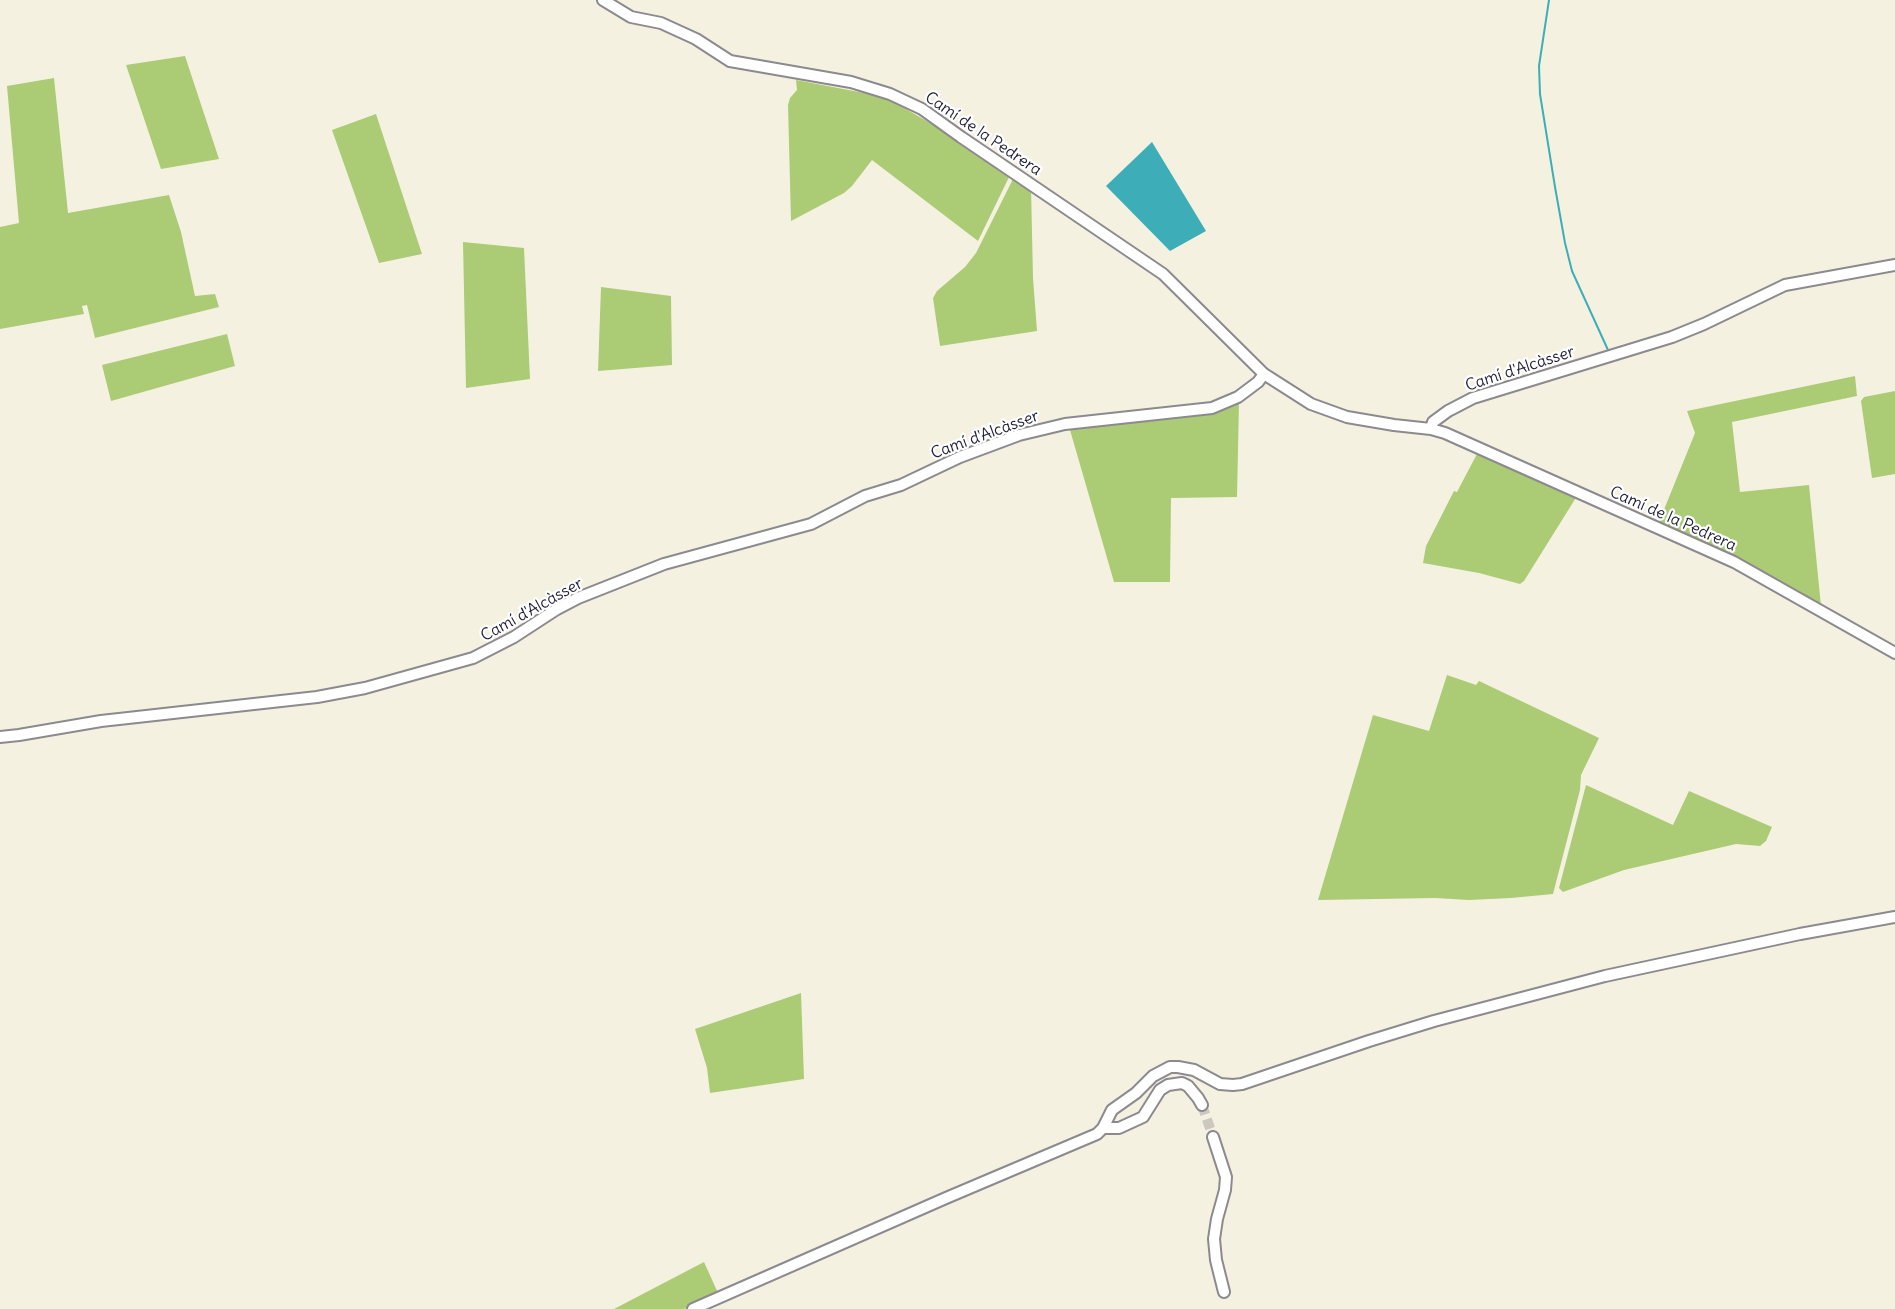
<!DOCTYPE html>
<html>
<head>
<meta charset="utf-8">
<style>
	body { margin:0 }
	canvas { display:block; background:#f5f1e1 }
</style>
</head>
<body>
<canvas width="1895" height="1309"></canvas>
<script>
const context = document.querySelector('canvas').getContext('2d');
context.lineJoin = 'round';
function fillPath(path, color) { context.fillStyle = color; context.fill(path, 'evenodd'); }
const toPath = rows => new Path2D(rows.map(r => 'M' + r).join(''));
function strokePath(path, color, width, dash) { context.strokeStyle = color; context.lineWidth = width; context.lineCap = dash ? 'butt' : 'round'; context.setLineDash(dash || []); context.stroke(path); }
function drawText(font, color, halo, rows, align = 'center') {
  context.font = font + ' Delius,sans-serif'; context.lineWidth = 4.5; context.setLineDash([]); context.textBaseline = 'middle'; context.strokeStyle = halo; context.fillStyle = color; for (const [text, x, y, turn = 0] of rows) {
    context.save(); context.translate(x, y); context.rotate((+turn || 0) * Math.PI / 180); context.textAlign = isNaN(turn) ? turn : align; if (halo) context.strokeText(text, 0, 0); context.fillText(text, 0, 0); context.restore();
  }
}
fillPath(toPath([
	[185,56,219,159,161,169,126,65],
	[54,78,68,213,169,195,181,232,195,296,215,294,219,307,95,338,87,305,82,306,84,314,0,329,0,227,19,223,7,86],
	[796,80,880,96,899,105,978,151,1011,173,978,241,872,160,852,186,844,193,791,221,788,105,790,98,797,90],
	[376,114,422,254,379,263,332,130],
	[1015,175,1031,187,1033,278,1037,331,940,346,933,298,937,291,965,267,976,253],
	[463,242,524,248,530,379,466,388],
	[601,287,671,296,672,365,598,371],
	[227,334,235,366,111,401,102,365],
	[1855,376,1857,396,1732,422,1740,492,1809,485,1821,606,1713,547,1659,522,1695,433,1687,411],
	[1895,391,1895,474,1872,478,1861,401,1864,397],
	[1239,403,1237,497,1171,498,1170,582,1114,582,1070,430,1156,418,1156,420,1193,415,1227,408],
	[1478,452,1577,496,1524,581,1520,584,1479,573,1423,563,1426,546,1454,491,1457,492],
	[1447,675,1476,685,1479,681,1599,738,1581,775,1580,790,1553,894,1511,898,1469,900,1435,898,1318,900,1373,715,1429,731],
	[1586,785,1673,825,1689,791,1772,827,1766,841,1760,846,1736,844,1624,870,1563,892,1559,888],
	[801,993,804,1079,710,1093,707,1068,695,1029],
	[704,1262,718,1293,684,1309,614,1309]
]), '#abcc75');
fillPath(toPath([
	[1152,142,1206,231,1170,251,1106,186]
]), '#3daeb7');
strokePath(toPath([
	[1549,0,1539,66,1540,94,1555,187,1565,243,1572,271,1608,350]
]), '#3daeb7', 2);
strokePath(toPath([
	[1202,1105,1213,1137]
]), '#cbc8c0', 10, [10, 5]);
const minor = toPath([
	[603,0,631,17,661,23,696,39,730,61,851,82,890,94,922,109,961,137,1163,274,1264,374,1311,404,1347,417,1394,425,1431,429,1433,422,1448,411,1473,398,1672,337,1704,324,1785,285,1895,265],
	[1431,429,1445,433,1734,562,1895,653],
	[0,737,19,735,101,721,317,697,365,688,473,658,514,637,557,609,578,598,664,564,811,524,865,496,901,485,960,457,1019,435,1065,424,1212,408,1238,397,1258,382,1264,374],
	[1103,1128,1119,1128,1143,1117,1160,1090,1168,1085,1182,1083,1188,1086,1198,1098,1202,1105],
	[1213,1137,1226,1177,1225,1190,1217,1219,1214,1239,1216,1260,1224,1292],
	[693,1309,946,1198,1097,1134,1103,1128,1112,1110,1136,1093,1153,1076,1170,1067,1178,1067,1194,1070,1220,1084,1233,1085,1242,1084,1369,1041,1434,1021,1605,976,1800,934,1895,917]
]);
strokePath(minor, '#8c8a8e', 14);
strokePath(minor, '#fff', 10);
drawText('16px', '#22223b', '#fff', [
	["Camí de la Pedrera",983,134,34],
	["Camí d'Alcàsser",1520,369,-18],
	["Camí d'Alcàsser",985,435,-20],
	["Camí de la Pedrera",1673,519,24],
	["Camí d'Alcàsser",532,610,-29]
]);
</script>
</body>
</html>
